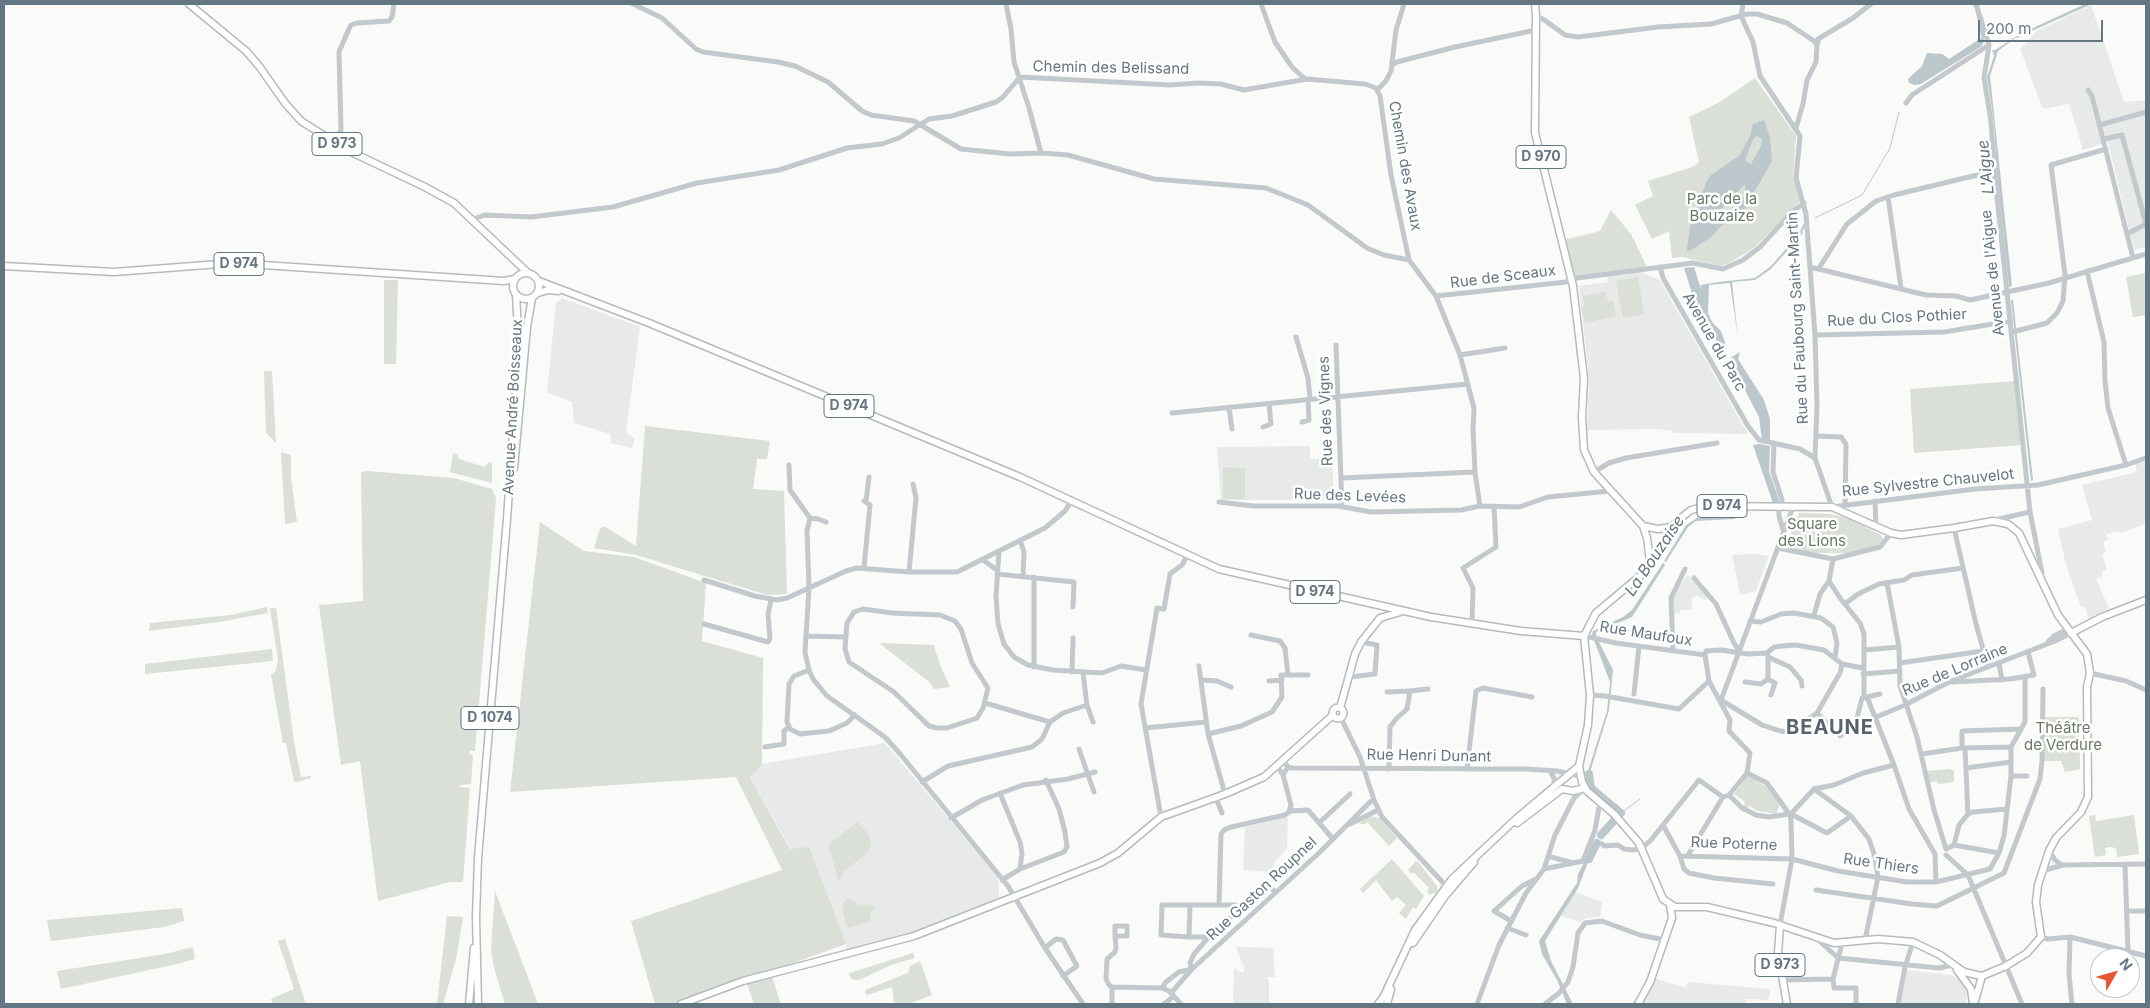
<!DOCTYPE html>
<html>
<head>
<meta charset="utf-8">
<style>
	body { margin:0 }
	#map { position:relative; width:2150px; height:1008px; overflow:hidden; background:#fafaf8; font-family:Inter,sans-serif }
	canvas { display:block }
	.frame { position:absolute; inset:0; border:5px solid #657683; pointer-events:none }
	.north { position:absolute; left:2090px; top:948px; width:50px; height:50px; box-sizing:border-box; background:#fff; border:1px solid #c1c8cd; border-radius:50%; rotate:52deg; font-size:14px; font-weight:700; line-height:20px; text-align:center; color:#657683 }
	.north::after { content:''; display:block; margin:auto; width:18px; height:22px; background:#e4572e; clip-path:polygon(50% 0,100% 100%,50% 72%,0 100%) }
	.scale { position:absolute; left:1978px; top:20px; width:125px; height:22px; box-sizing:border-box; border:2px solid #657683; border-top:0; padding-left:6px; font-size:15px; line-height:18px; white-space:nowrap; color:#657683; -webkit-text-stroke:4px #fff; paint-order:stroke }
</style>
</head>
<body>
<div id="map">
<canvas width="2150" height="1008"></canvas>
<div class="frame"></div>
<div class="north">N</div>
<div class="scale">200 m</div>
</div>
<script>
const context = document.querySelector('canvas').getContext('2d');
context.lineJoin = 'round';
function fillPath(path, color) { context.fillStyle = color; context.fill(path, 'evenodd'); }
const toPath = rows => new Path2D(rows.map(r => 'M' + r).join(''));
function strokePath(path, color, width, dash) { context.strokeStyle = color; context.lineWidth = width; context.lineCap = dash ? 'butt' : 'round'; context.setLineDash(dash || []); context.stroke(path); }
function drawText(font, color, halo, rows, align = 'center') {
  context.font = font + ' Inter,sans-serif'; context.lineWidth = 5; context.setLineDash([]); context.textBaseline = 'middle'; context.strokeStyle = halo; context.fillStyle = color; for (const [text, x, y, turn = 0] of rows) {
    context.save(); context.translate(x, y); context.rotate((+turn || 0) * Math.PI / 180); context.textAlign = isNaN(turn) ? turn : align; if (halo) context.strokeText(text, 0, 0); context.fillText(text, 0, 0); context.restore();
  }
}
fillPath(toPath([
	[2091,5,2124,102,2146,100,2146,247,2134,250,2108,142,2083,150,2069,104,2043,109,2020,49,2037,31],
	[1641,272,1660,280,1748,434,1673,433,1673,431,1657,429,1587,430,1589,377,1579,286,1608,282,1607,276],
	[562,298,640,327,626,432,635,439,632,448,611,443,610,434,574,423,572,402,547,392,556,303],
	[1310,446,1310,459,1332,459,1333,461,1333,500,1221,500,1217,447],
	[2146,462,2146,524,2120,533,2119,531,2106,534,2108,540,2103,541,2106,552,2102,554,2107,570,2102,571,2103,575,2096,579,2109,608,2089,618,2084,606,2081,607,2066,565,2058,529,2092,520,2082,485,2137,472,2135,464],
	[1756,554,1769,556,1756,591,1740,595,1732,555],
	[1688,575,1708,597,1705,600,1697,595,1692,598,1692,610,1681,610,1680,613,1673,614,1673,599,1678,587],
	[885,743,998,877,999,898,910,935,846,950,846,944,750,778,762,764],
	[1288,817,1287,849,1275,861,1274,866,1268,872,1243,870,1245,827],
	[1575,892,1602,902,1600,917,1586,918,1580,922,1561,916],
	[1236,947,1273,948,1275,977,1267,977,1269,982,1269,1004,1233,1004,1234,967,1240,972,1244,972,1245,968,1242,964],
	[1907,970,1951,975,1960,980,1967,992,1966,1004,1900,1004],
	[1654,978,1686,988,1688,982,1771,989,1768,1000,1746,999,1746,1004,1641,1004]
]), '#e8e9e9');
fillPath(toPath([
	[1755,78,1796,136,1793,177,1801,200,1754,248,1729,263,1721,266,1682,257,1672,258,1669,231,1652,239,1635,205,1653,196,1648,181,1692,167,1699,162,1689,117,1720,102],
	[1611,210,1631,234,1647,267,1573,277,1564,240,1600,231],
	[2146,273,2146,315,2133,317,2126,277],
	[1638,277,1644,314,1623,318,1616,281],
	[384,280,398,280,396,364,384,364],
	[1606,292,1608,302,1613,300,1616,316,1585,323,1581,308,1585,306,1583,296],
	[264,371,272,371,276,443,266,433],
	[2015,381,2022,445,1914,453,1910,389],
	[645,426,770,441,767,459,757,459,753,489,784,491,787,594,767,595,636,555,594,548,600,529,604,526,636,546],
	[281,452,291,455,291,478,297,522,285,524],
	[453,453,457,454,459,459,485,467,489,462,492,463,492,483,450,472],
	[1223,467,1245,468,1245,499,1223,499],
	[367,471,454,478,492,489,496,498,475,751,470,751,469,754,473,755,471,784,460,785,459,787,470,788,463,882,450,882,378,901,360,761,341,765,319,605,363,601,361,472],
	[1799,513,1830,514,1850,519,1881,535,1883,540,1876,547,1857,553,1809,553,1787,548,1786,546],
	[540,522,584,551,634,557,706,583,702,641,763,658,762,764,750,778,790,849,809,847,846,944,680,1004,655,1004,631,921,782,870,736,777,510,792],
	[267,607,268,613,219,622,149,631,150,623,230,615],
	[270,608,276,608,294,742,301,777,311,776,311,778,296,782,294,781,286,743,283,743,271,675,276,670,278,660],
	[879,643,934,645,940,665,950,687,934,689,928,681],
	[272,649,273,661,145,674,145,664],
	[2044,717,2079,717,2080,769,2065,772,2061,761,2044,761],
	[1949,769,1954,771,1954,782,1938,784,1937,781,1929,783,1926,771],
	[1748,775,1768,788,1780,805,1776,814,1758,811,1750,806,1747,808,1744,806,1745,803,1743,800,1734,794],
	[2095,815,2096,821,2134,815,2139,854,2117,857,2116,848,2109,847,2105,848,2106,855,2095,857,2089,816],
	[1370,816,1379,818,1397,838,1389,846,1367,822,1365,824,1358,824],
	[857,822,869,835,871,842,869,849,865,855,844,871,839,882,828,845],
	[1392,859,1424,896,1416,909,1413,907,1406,919,1399,913,1406,905,1397,897,1392,901,1376,880,1363,893,1360,889],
	[1416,861,1419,863,1437,886,1438,892,1429,895,1427,891,1429,888,1413,872,1411,874,1408,870],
	[495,891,538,1004,505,1004,494,968,491,949],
	[847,899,852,899,859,906,862,904,873,905,875,907,870,913,870,921,850,928,847,927,842,909,844,902],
	[182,908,184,921,164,927,51,941,47,920],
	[447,916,463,917,456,959,443,1004,437,1004],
	[285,939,306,1004,273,1004,271,999,294,989,278,941],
	[193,947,195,959,177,964,61,989,57,971,165,954],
	[913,953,915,958,891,965,859,980,853,980,849,975,849,973],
	[920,961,932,995,908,1004,893,1004,894,1003,892,987,867,995,865,993,865,990,908,973,910,966],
	[772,977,781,1004,754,1004,747,984]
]), '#dadfd7');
fillPath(toPath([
	[1972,4,1975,5,1984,40,1982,46,1921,84,1915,85,1909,83,1908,79,1922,66,1927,53,1942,54,1949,59,1981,38,1982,40,1975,8],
	[2085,4,2092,4,2014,39,1998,51,1990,76,2012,286,2009,287,1997,176,1994,123,1987,77,1994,56,1992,50,1995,50,2022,33],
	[1764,120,1770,137,1772,161,1740,217,1733,222,1722,225,1711,237,1690,251,1687,250,1690,226,1706,182,1711,175,1740,155,1750,136,1753,124],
	[1757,136,1762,139,1761,146,1751,164,1745,160,1753,139],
	[1745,184,1745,194,1737,211,1729,218,1719,221,1720,210],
	[1804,223,1805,227,1802,231,1803,233,1771,269,1755,280,1732,282,1738,338,1730,283,1709,285,1708,313,1712,322,1721,331,1727,348,1725,350,1701,322,1684,268,1694,267,1701,289,1701,285,1718,282,1755,278,1771,266,1798,235],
	[2011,300,2013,300,2033,480,2031,481],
	[1740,352,1738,359,1764,400,1770,419,1770,441,1762,440,1759,417,1733,367,1730,358],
	[1760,444,1770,446,1769,471,1780,503,1773,503,1753,445],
	[1710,517,1735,517,1735,519,1696,521,1688,527,1666,562,1664,561,1686,525,1697,518],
	[1663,563,1665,565,1632,617,1596,632,1596,636,1613,670,1609,710,1590,772,1590,784,1589,785,1588,771,1607,711,1610,682,1592,635,1593,631,1623,617,1632,610],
	[1590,852,1592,852,1578,888,1545,941,1551,961,1573,1004,1567,1004,1557,980,1542,954,1539,941,1577,883,1578,874]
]), '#bbc7cb');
strokePath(toPath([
	[1981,28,1984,38],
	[1815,218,1862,195,1890,148,1899,112],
	[1621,813,1640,799]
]), '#bbc7cb', 1);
strokePath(toPath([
	[1589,774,1591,788,1621,813,1601,835],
	[1589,859,1597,843]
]), '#bbc7cb', 8);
const major = toPath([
	[189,4,246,51,259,66,285,103,301,121,347,150,425,187,454,203,528,273],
	[1535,4,1536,16,1535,133,1573,286,1584,378,1582,417,1584,450,1594,472,1643,526,1647,538,1650,561],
	[4,266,114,272,233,263,504,281,515,279],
	'513 286a13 13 0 1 1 26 0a13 13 0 1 1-26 0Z',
	[539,281,649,323,1020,477,1219,569,1431,617,1521,631,1584,636],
	[538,293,548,290,558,291],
	[514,468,527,327,532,298],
	[1707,506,1832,507,1891,533,1901,535,1954,528,1993,521,2008,524,2019,533,2058,615,2087,654,2090,673,2087,687,2088,797,2081,812,2056,838,2049,851,2038,885,2036,902,2041,937,2027,953,2006,966,1982,976,1977,975,1964,972,1940,955,1913,942,1878,939,1834,943,1774,923,1707,907,1675,907,1663,899,1639,843,1614,814,1587,791,1582,782,1579,766,1588,725,1590,695,1584,636,1596,613,1640,576,1677,521,1691,510,1707,506],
	[1643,526,1658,529,1672,527],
	[2071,633,2102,617,2146,600],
	'1332.5 713a5.5 5.5 0 1 1 11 0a5.5 5.5 0 1 1-11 0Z',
	[1340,708,1355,654,1361,642,1380,618,1400,612],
	[1517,823,1562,789,1573,791,1584,788],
	[1780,925,1778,953,1787,1004],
	[1413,943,1445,896,1474,862],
	[1957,970,1971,989,1973,1004],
	[1975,1001,1982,976],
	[469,1004,474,948],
	[478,1004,476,917,478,858,507,519,519,348,516,295],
	[681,1004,743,981,914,936,1100,863,1118,853,1161,817,1225,794,1264,777,1333,715],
	[1378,1004,1383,998,1415,930,1452,879,1517,818,1579,766],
	[1387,1004,1391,989],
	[1638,1004,1650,982,1672,918,1670,905]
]);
strokePath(major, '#b5babe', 9);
strokePath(toPath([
	[633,4,662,18,696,49,703,52,778,62,795,66,828,82,862,111,871,115,914,121,961,149,1010,154,1041,153,1068,155,1154,179,1266,188,1308,205,1367,248,1384,255,1409,260],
	[1006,4,1011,29,1014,62,1029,108,1041,153],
	[1261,4,1275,42,1292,67,1304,78],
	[1743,4,1741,16,1753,42,1760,76,1800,136,1796,178,1806,214,1815,335,1817,405,1815,458,1832,507,1975,489,2038,485,2126,465,2146,458],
	[1976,4,1989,45,1984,78,1991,121,1994,168,2030,512,2042,573,2040,578],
	[1536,16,1543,19,1565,35,1578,37,1658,27,1711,24,1747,14,1757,14,1787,23,1814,41,1817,45],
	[1818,39,1853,18,1871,4],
	[1392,65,1397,62,1455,47,1536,30],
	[1020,77,1170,85,1198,83,1221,84,1244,90,1307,79,1365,84,1376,88,1380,96,1391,175,1409,260,1436,296,1460,355,1474,408,1473,430,1475,472,1480,506],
	[1377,90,1386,81,1391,71,1396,30,1404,4],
	[2088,90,2092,96,2133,258],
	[1906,103,1912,95,1989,45],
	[2100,125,2146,112],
	[1796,128,1803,104,1807,80,1816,62,1817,45,1819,39],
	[2104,139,2122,135,2146,224],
	[335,142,341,130,339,52,348,31,351,25,357,23,389,21,392,17,394,4],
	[1888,197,1901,288],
	[473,219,485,215,531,217,613,207,697,183,779,170,847,148,882,144,899,138,929,119,952,116,996,102,1003,97,1020,77],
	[2127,234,2146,224],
	[1660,267,1663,278,1748,426,1759,440,1800,449,1815,458],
	[1810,267,1926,295,1956,296,1970,300,2049,283,2146,254],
	[1819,268,1847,224,1876,201,1894,195,1994,171],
	[2087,271,2104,342,2105,381,2108,408,2126,465],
	[1436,296,1566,282,1577,278,1693,263,1723,269,1743,260,1760,247,1792,212,1804,203],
	[2012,332,2047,323,2057,313,2063,301,2065,275,2051,165,2106,149],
	[1815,335,1944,332,2011,321],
	[1296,337,1308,378,1310,399],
	[1336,345,1342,507],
	[1460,355,1505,348],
	[1229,407,1232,429],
	[1172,413,1468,384],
	[1302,422,1309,420,1308,399],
	[1263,427,1271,424,1269,404],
	[1816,436,1841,437,1846,444,1845,504],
	[1774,444,1773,472,1782,500],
	[789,465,790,490,810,518],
	[1594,472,1609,463,1626,458,1717,443],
	[1341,478,1475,472],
	[866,501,869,477],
	[1875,501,1876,527],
	[1219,502,1253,506,1338,506,1371,512,1461,510,1480,506,1519,507,1548,497,1610,491],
	[1779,507,1779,516,1784,533],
	[1994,520,2030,512],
	[826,522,818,519,810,518,807,531,809,588,805,652,809,670,813,679,827,696,871,727,886,738,901,755,1008,886,1045,948,1083,1004],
	[1954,528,1976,624,1988,667],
	[1020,540,1024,552,1023,576],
	[1778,548,1833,559,1880,547,1891,533],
	[999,552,996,596,998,624,1004,644,1014,657,1028,665,1053,670,1102,673,1121,666,1146,670],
	[1833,559,1829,581,1840,598,1860,623,1864,634,1864,698],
	[983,560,997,570],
	[864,568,870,505,864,501],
	[909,572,916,498,913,484],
	[997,574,1074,582,1073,607],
	[1694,578,1716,604,1734,643,1739,651],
	[704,580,755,596,777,600,787,598,846,571,857,568,909,572,957,572,1045,528,1065,511,1072,500],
	[1887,583,1899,647,1900,686,1917,737,1934,810,1946,849],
	[1845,604,1858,594,1879,584,1904,580,1912,575,1963,568],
	[863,609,892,613,940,615,955,621,961,629,972,663,988,688,983,708,977,718,947,728,937,728,929,726,894,692,849,662,845,649,847,623,854,612,863,609],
	[1814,615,1820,594,1829,581],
	[1750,621,1761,622,1781,614,1794,613,1821,618,1833,627,1837,643,1835,657],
	[1472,623,1473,588,1463,568,1496,547,1494,507],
	[704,624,768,642,770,638,768,614,771,600],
	[1251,635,1280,641,1285,648,1288,675],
	[806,636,845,637],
	[1584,636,1616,643,1705,655],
	[2057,640,2071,633],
	[2048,642,2054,636,2068,629],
	[1864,650,1899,647],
	[1673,651,1671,598,1685,569],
	[1767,653,1774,647,1782,646,1796,645,1824,650,1842,664],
	[1767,653,1768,657,1790,667,1801,680,1802,686],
	[1705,655,1709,681,1730,720,1729,731,1750,753,1747,773,1729,795],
	[1705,655,1706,651,1721,650,1748,654,1767,653],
	[1900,663,1983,651],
	[1999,663,2002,680],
	[1842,664,1863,668],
	[1199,666,1208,734,1225,794],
	[1034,667,1034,577],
	[809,670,794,676,789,684,787,722,790,729,800,734,829,731,847,723,855,715],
	[1072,672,1073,638],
	[1083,673,1087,705,1093,722],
	[2090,673,2126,681,2146,690],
	[1863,674,1900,671],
	[1350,677,1375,674,1377,645,1361,642],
	[1768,679,1775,683,1771,695],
	[1201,680,1217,681,1231,687],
	[1269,681,1282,680],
	[1745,682,1761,684,1768,679,1768,657],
	[1952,682,2010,679,2034,675,2028,652],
	[1410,691,1428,689],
	[1387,692,1410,691,1407,709,1396,719,1390,727,1389,769],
	[1634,694,1639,646],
	[1590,695,1605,696,1679,709,1709,681],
	[1867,697,1880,694],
	[1721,700,1793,507],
	[1721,700,1762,725,1780,731,1789,732,1817,713,1840,673,1842,664],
	[985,703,1050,722],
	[1817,713,1840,736,1855,726,1905,705,1949,682,2055,641],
	[1341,718,1360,757,1374,800,1382,817,1448,888],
	[1855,726,1862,698,1867,697,1894,765,1909,809,1935,854,1936,882],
	[1145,728,1206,722],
	[1208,734,1241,726,1272,712,1282,697,1281,675,1308,675],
	[765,747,784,744,784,731,789,727],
	[1962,748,1962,731,2021,729],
	[1965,748,1968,814],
	[1079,749,1094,792],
	[1922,754,1962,748,2011,747],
	[1284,762,1288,767,1292,768,1526,769,1557,771,1580,776],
	[1278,767,1283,775,1288,767],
	[1966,768,2011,762],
	[1467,769,1476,691,1483,688,1532,697],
	[1550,771,1554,778,1554,786],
	[1747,773,1767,783,1790,815,1791,821,1792,859,1780,925],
	[2011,776,2027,776],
	[922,782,948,766,1032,747,1042,739,1050,722,1063,713,1087,705],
	[1814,789,1851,816,1869,839,1875,857,1878,877,1865,940],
	[1814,789,1834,785,1863,773,1894,765],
	[1000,793,1020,842,1022,853,1020,869],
	[1729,795,1742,808,1756,815,1769,817,1789,814],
	[1216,798,1222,813],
	[1290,811,1308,810,1333,839],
	[1791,814,1827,833,1851,816],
	[1790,815,1814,789],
	[1161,817,1141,704,1157,608,1164,609,1170,574,1182,565,1187,556],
	[951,818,982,800,1023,785,1068,779,1095,772],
	[1319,823,1350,794],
	[1350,824,1378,810],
	[1663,825,1680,856,1684,869,1689,873,1714,878,1773,884],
	[1602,844,1604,846,1618,845,1624,849,1633,850,1642,848,1651,840,1699,780,1723,797,1729,795],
	[1954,845,1999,853],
	[1946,849,1954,845,1959,825,1968,814,1973,812,2007,809],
	[2049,851,2055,860,2062,865],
	[1688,855,1723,797],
	[1946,855,1968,875,2022,1004],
	[1548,856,1573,863],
	[1680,856,1792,859,1838,871,1907,882,1936,882,1990,869,1999,853,2004,836,2011,776,2011,747,2025,722,2025,677],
	[2125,864,2128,951],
	[1544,869,1583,861,1595,830,1600,802],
	[2042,871,2063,865,2146,864],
	[1002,880,1020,869,1064,852,1067,847,1065,832,1059,809,1046,780],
	[1816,890,1912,904,1937,906,2004,873,2040,779,2042,761,2043,689],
	[1190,905,1189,937,1204,937,1207,939],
	[1219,905,1221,834,1224,830,1231,827,1285,815,1289,812,1291,805,1283,775],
	[2127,911,2146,911],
	[1511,921,1494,911,1522,886,1534,880],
	[1507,928,1526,935],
	[1189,937,1161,935,1162,905,1235,905,1240,909],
	[1815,937,1838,958,1939,968,1953,965],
	[2041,937,2048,939,2070,937,2146,956],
	[2070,937,2069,974,2072,1004],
	[1842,943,1833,979,1834,988,1856,988,1856,1004],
	[1045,948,1056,939,1063,940,1077,966,1063,976],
	[1192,969,1190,963,1194,954,1207,939,1240,909,1267,885,1276,892],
	[1782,980,1833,979],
	[1112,987,1109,985,1106,979,1107,959,1115,952,1116,948,1115,936,1115,926,1127,926,1127,936,1115,936],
	[1112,987,1162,988,1169,991,1181,1004],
	[1162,988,1166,982,1179,972,1192,969],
	[1171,993,1192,969,1320,852,1370,802,1374,800],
	[1112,1004,1112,987],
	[1164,1004,1174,996],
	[1477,1004,1499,945,1526,893,1544,869,1555,835,1574,798,1584,789],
	[1545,1004,1559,993,1568,982,1573,967,1578,933,1585,923,1602,921,1640,935,1664,940],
	[1898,1004,1905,967,1913,942]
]), '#c3c8cc', 5);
strokePath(major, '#fff', 6);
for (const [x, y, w] of [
	[337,144,50],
	[1541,157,50],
	[239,264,50],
	[849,406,50],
	[1722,506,50],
	[1315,592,50],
	[490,718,58],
	[1780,965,50]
]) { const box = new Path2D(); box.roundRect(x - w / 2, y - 11.5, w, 23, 4); context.fillStyle = '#fff'; context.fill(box); strokePath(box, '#657683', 1); }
drawText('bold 14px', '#657683', null, [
	["D 973",337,144],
	["D 970",1541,157],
	["D 974",239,264],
	["D 974",849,406],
	["D 974",1722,506],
	["D 974",1315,592],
	["D 1074",490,718],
	["D 973",1780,965]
]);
drawText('15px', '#657683', '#fff', [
	["Chemin des Belissand",1111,68,1],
	["Chemin des Avaux",1405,166,80],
	["Avenue de l'Aigue",1993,273,-96],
	["Rue de Sceaux",1503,277,-7],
	["Rue du Faubourg Saint-Martin",1798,318,-93],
	["Rue du Clos Pothier",1897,318,-3],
	["Avenue du Parc",1714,342,60],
	["Avenue André Boisseaux",513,407,-87],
	["Rue des Vignes",1326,411,-92],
	["Rue Sylvestre Chauvelot",1928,483,-6],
	["Rue des Levées",1350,496,2],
	["Rue Maufoux",1646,634,9],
	["Rue de Lorraine",1955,670,-23],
	["Rue Henri Dunant",1429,756,1],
	["Rue Poterne",1734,844,2],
	["Rue Thiers",1881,864,8],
	["Rue Gaston Roupnel",1262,889,-43]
]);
drawText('15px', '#687a64', '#fff', [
	["Parc de la",1722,199],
	["Bouzaize",1722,216],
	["Square",1812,524],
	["des Lions",1812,541],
	["Théâtre",2063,728],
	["de Verdure",2063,745]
]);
drawText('italic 16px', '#60757c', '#fff', [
	["L'Aigue",1986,167,-96],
	["La Bouzaise",1655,556,-56]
]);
context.letterSpacing = '1px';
drawText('bold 20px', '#57646e', '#fff', [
	["BEAUNE",1830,728]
]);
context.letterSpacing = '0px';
</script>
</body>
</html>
